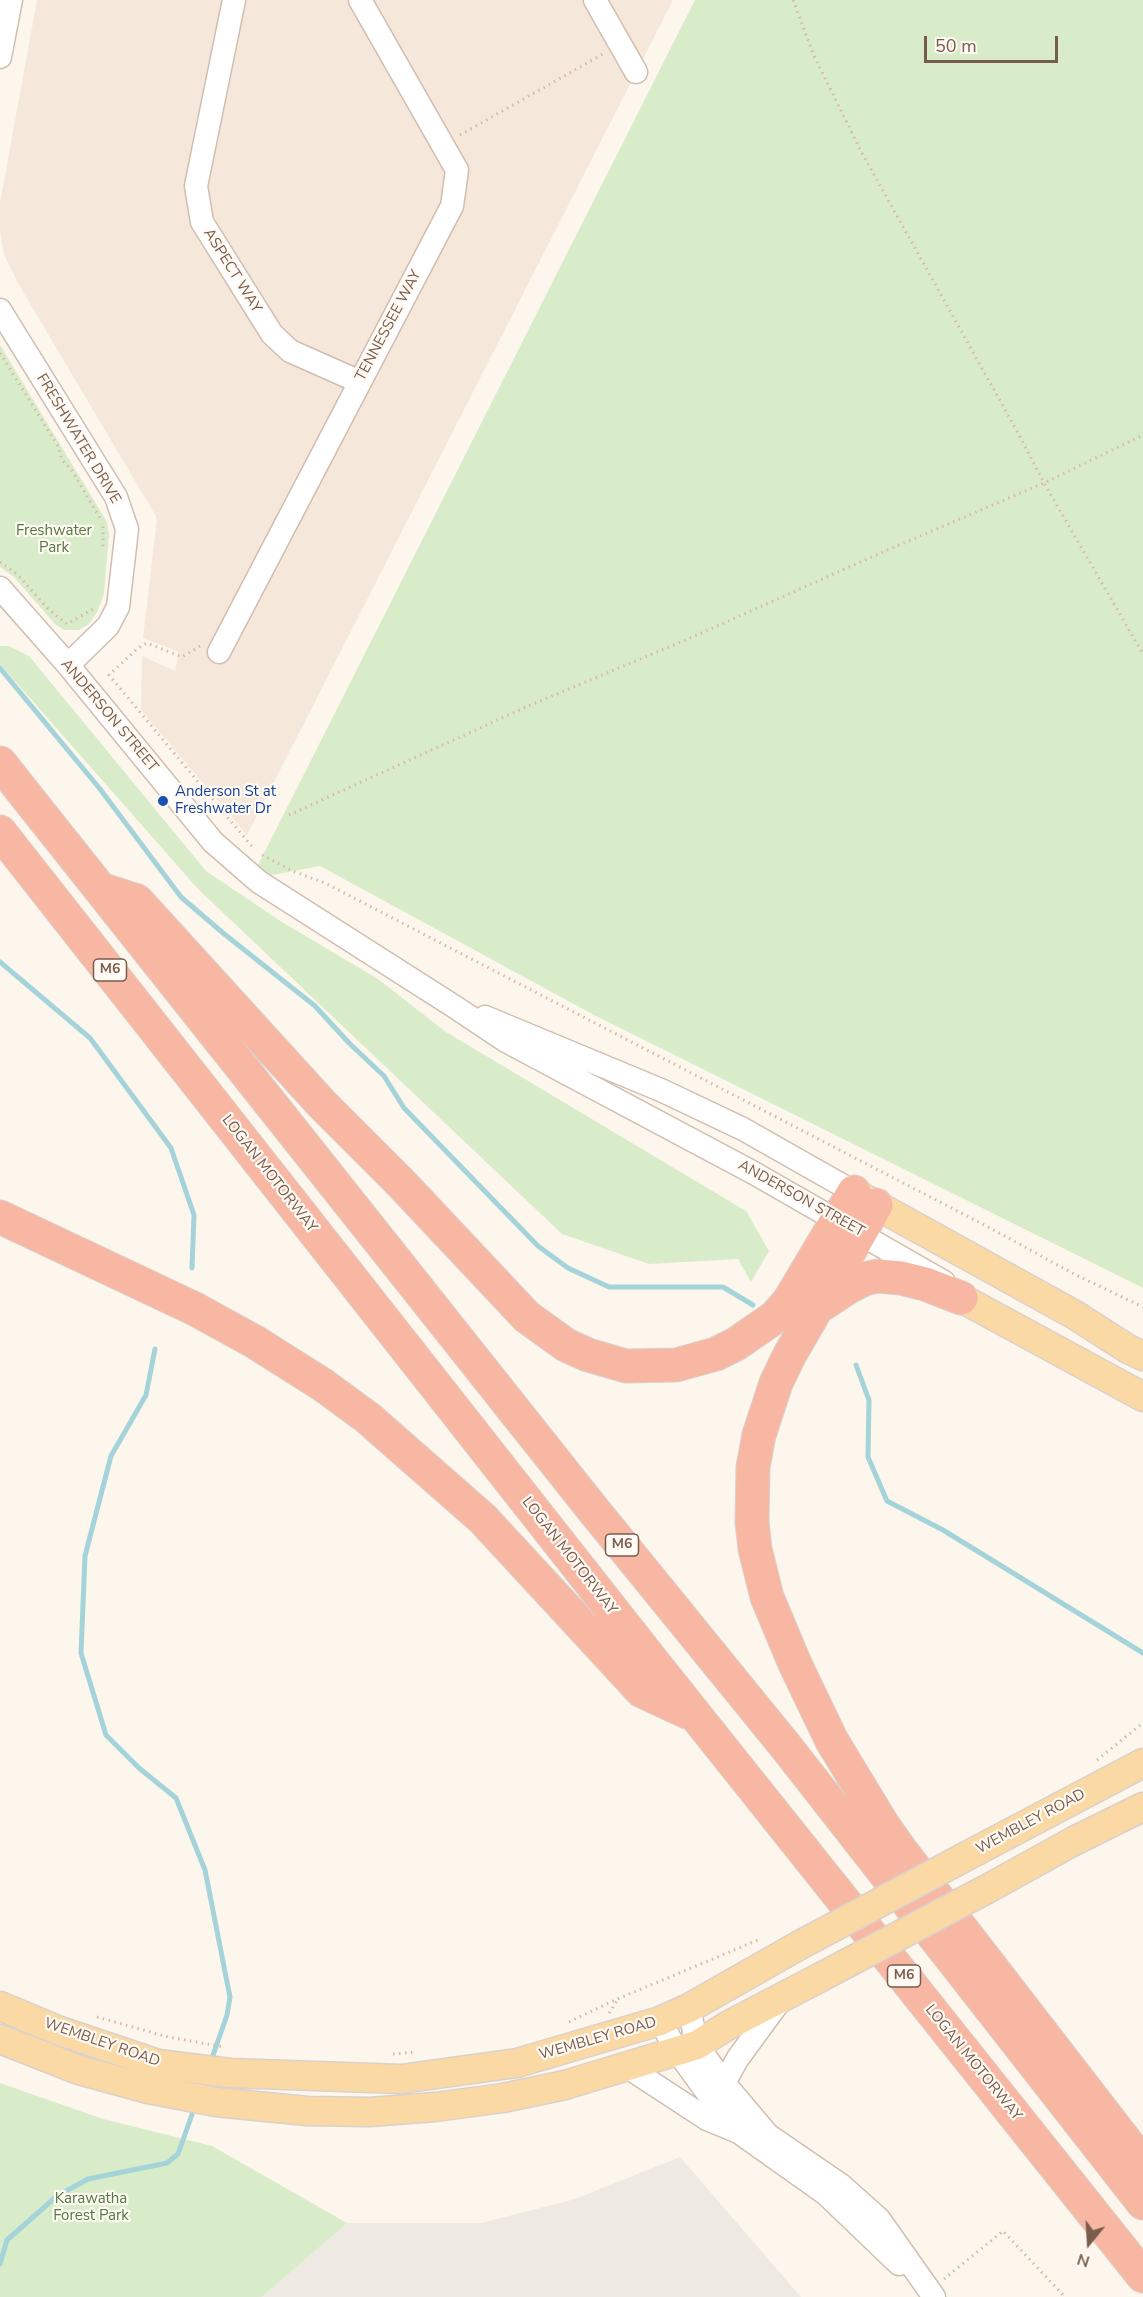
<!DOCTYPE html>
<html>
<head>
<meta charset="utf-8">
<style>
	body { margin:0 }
	#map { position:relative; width:1143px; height:2297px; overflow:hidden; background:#fdf6ec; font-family:"Nunito Sans",sans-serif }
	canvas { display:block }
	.north { position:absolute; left:1059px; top:2213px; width:60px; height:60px; -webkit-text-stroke:4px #fffaf3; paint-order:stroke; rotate:198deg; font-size:16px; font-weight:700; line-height:24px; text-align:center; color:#7a5c4d }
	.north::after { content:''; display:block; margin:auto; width:21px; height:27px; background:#7a5c4d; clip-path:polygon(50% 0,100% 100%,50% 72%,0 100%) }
	.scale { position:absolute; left:924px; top:36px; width:134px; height:27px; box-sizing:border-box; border:3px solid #7a5c4d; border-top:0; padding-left:8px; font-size:18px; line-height:21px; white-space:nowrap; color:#7a5c4d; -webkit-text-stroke:4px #fffaf3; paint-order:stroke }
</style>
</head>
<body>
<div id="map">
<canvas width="1143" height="2297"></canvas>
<div class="north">N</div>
<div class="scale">50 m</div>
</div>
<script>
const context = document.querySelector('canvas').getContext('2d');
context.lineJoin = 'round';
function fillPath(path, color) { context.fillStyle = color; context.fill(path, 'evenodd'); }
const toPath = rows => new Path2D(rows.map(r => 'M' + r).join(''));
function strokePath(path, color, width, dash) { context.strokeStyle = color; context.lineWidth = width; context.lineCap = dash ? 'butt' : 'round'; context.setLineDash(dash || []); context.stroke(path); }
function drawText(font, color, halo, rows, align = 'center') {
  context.font = font + ' "Nunito Sans",sans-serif'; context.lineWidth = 4.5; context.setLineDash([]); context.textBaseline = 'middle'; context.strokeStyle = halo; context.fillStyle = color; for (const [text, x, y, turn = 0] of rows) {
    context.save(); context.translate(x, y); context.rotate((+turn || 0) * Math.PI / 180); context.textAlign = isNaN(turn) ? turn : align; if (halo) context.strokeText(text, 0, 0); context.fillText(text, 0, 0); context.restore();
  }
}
fillPath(toPath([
	[37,0,673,0,247,835,141,710,142,656,175,671,179,652,143,638,157,518,19,285,4,255,0,229,0,203]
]), '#f5e8da');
fillPath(toPath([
	[680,2157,801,2297,262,2297,347,2223,482,2223,575,2199]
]), '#efe9e4');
fillPath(toPath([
	[695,0,1143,0,1143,1288,594,1015,320,866,251,879],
	[0,345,107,522,109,534,104,594,97,612,89,624,79,630,64,630,55,624,14,577,0,567],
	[0,646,9,646,29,656,206,871,282,922,378,979,446,1032,746,1211,769,1251,751,1282,738,1259,649,1264,562,1234,198,889,0,664],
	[0,2083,103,2119,212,2146,347,2223,262,2297,0,2297]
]), '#d8ecc9');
strokePath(toPath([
	[0,668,100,789,181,897,223,933,315,1006,349,1043,384,1076,404,1108,538,1246,568,1268,609,1287,723,1287,753,1305],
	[0,962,90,1038,171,1148,194,1215,192,1268],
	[155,1349,146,1395,111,1456,85,1556,81,1653,106,1735,139,1768,176,1798,205,1870,230,1997,227,2015,211,2061],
	[856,1365,869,1400,868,1457,887,1501,943,1530,1143,1653],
	[0,2264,7,2240,57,2196,88,2179,167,2163,178,2154,195,2106]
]), '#a5d3da', 5);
const minor = toPath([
	[234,0,196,186,202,222,272,334,290,351,360,382],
	[595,0,636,72],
	[0,57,11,0],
	[0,310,116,497,127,529,118,607,108,626,68,665],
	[0,588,68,665,213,842,259,882,455,1007,506,1041,752,1172,944,1282],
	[219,652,452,206,457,170,360,0],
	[485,1017,663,1091,743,1129,854,1192],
	[689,2008,697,2045,724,2083,768,2135,841,2185,879,2219,934,2297],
	[660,2021,677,2051,722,2113,740,2133,826,2194,899,2264],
	[626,2066,707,2119,736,2131],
	[724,2083,738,2058,782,1998]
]);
const major = toPath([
	[858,1195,1075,1315,1128,1349,1143,1356],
	[961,1298,1143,1397],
	[963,1858,1143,1763],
	[987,1889,1074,1841,1143,1807],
	[0,2006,60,2031,158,2064,230,2073,401,2079,517,2063,660,2021,689,2008,798,1946],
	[0,2039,79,2070,148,2089,216,2102,307,2111,370,2112,435,2107,503,2098,565,2085,697,2045,727,2026,823,1976]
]);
const highway = toPath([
	[0,763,591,1507,787,1748,1143,2203],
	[0,832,653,1662,1143,2276],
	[100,889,137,901,321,1103,400,1182,527,1317,566,1345,588,1355,626,1366,676,1365,716,1354,736,1344,775,1317,789,1301,854,1192],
	[876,1205,789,1356,776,1383,759,1435,753,1467,752,1522,755,1549,767,1597,795,1664,832,1741,883,1825,902,1852,1143,2164],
	[0,1217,195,1309,255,1342,323,1385,368,1418,483,1519,642,1691,687,1712],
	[823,1304,847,1288,864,1279,878,1276,901,1278,925,1284,961,1298]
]);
strokePath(minor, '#d1beb0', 25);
strokePath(major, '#dad1cd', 31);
strokePath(highway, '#dad1cd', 35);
strokePath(toPath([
	[793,0,814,56,862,153,1018,433,1044,483,1143,654],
	[460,135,603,54],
	[0,353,58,446,62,460,71,469,101,520],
	[103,546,103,526],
	[0,562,17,574,48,609,67,624,93,609],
	[200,646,182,657,147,643,138,648,109,675,254,849],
	[289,815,526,707,688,639,883,552,1044,483,1143,435],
	[262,855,295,872,325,883,992,1229,1074,1274,1143,1307],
	[1097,1760,1143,1723],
	[609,2013,617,2001],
	[97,2017,168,2037,225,2047],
	[569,2022,615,2000,758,1940],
	[393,2054,416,2052],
	[944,2279,1003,2231,1065,2297]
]), '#d9b8a5', 3, [1.5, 4.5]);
strokePath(minor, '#fff', 22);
strokePath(major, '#fbd9a5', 28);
strokePath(highway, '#f7b7a3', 33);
const majorBridge = toPath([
	[798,1946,963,1858],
	[823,1976,987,1889]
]);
strokePath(majorBridge, '#dad1cd', 31, []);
strokePath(majorBridge, '#fbd9a5', 28);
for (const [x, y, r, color] of [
	[163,801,6,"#1a4fb4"]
]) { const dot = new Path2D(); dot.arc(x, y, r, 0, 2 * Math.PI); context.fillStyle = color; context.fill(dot); strokePath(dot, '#fffaf3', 2); }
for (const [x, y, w] of [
	[110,970,33],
	[622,1545,33],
	[904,1976,33]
]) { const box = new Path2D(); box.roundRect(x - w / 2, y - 11, w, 22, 4.5); context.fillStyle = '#fffaf3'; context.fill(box); strokePath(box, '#7a5c4d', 1.5); }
drawText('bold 14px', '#7a5c4d', null, [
	["M6",110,970],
	["M6",622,1545],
	["M6",904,1976]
]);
drawText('15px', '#7a5c4d', '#fffaf3', [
	["ASPECT WAY",232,271,58],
	["TENNESSEE WAY",389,326,-62],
	["FRESHWATER DRIVE",78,439,59],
	["ANDERSON STREET",109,716,50],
	["LOGAN MOTORWAY",269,1174,52],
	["ANDERSON STREET",801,1199,29],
	["LOGAN MOTORWAY",569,1556,52],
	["WEMBLEY ROAD",1031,1822,-28],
	["WEMBLEY ROAD",598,2039,-16],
	["WEMBLEY ROAD",102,2043,19],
	["LOGAN MOTORWAY",973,2063,51]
]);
drawText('15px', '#537a41', '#fffaf3', [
	["Freshwater",54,531],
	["Park",54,548],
	["Karawatha",91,2199],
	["Forest Park",91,2216]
]);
drawText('15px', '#164399', '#fffaf3', [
	["Anderson St at",175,792],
	["Freshwater Dr",175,809]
], 'left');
</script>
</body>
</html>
